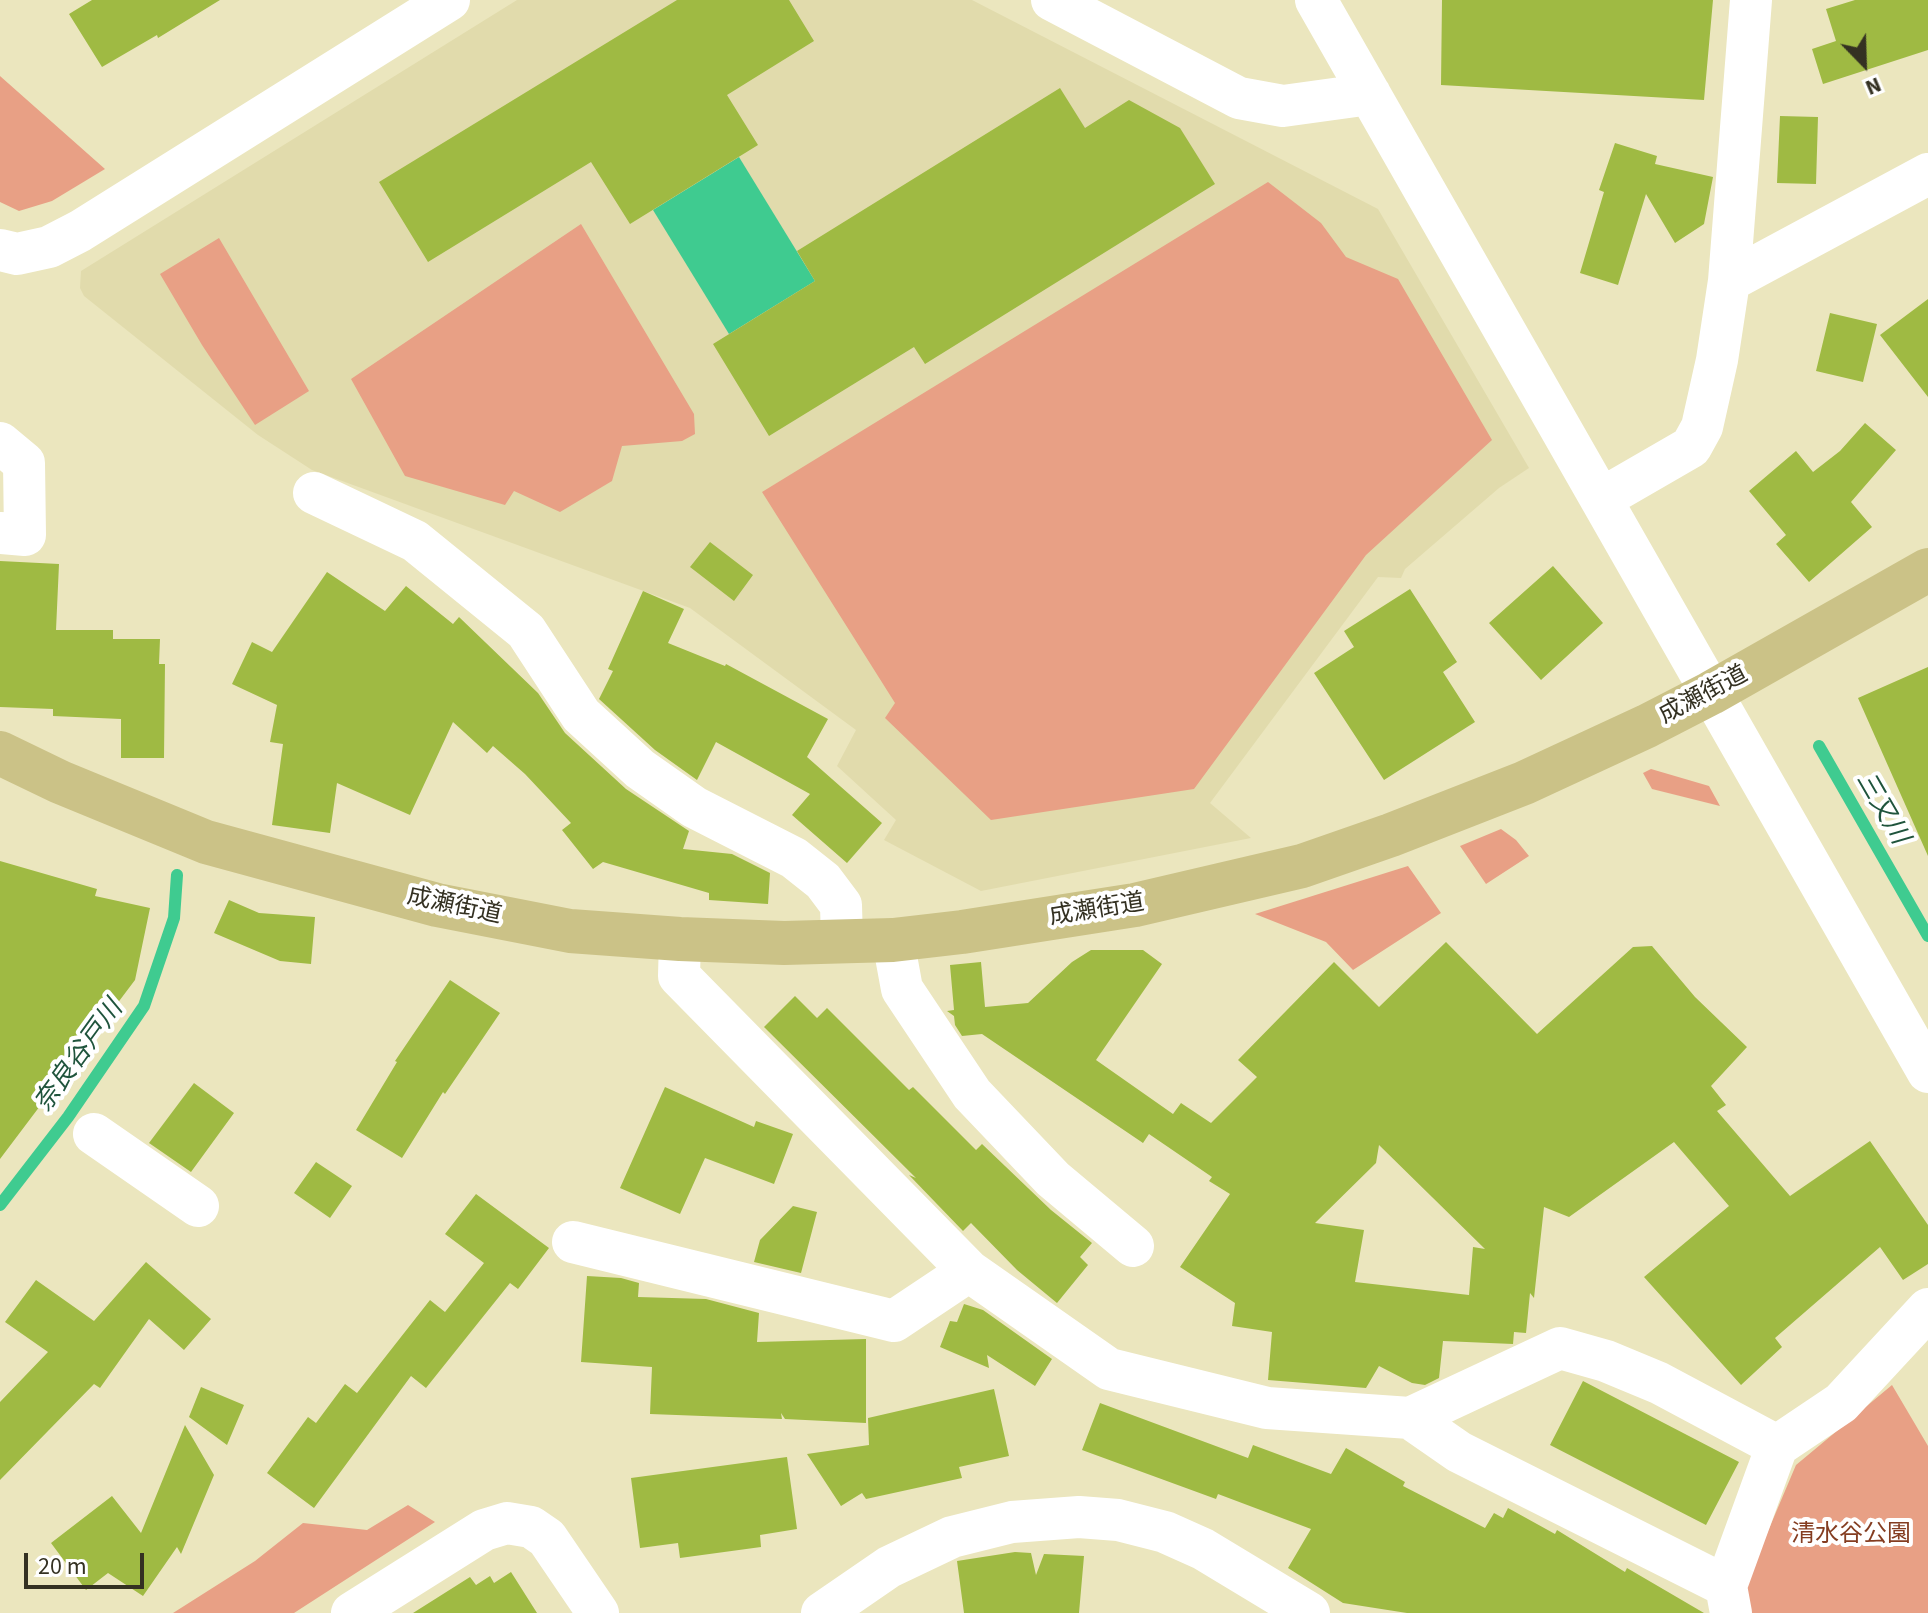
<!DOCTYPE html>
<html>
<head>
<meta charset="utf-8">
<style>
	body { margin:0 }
	#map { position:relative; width:1928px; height:1613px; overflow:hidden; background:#ebe6be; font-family:"Source Sans 3",sans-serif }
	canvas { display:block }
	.north { position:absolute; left:1824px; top:24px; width:80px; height:80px; -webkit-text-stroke:6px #fff; paint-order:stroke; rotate:157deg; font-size:22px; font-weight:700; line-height:32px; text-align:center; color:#343122 }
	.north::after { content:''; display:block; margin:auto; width:28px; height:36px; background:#343122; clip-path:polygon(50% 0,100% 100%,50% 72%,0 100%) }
	.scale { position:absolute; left:24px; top:1553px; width:120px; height:36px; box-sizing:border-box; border:4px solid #343122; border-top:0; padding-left:10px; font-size:24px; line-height:28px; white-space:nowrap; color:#343122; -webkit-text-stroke:6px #fff; paint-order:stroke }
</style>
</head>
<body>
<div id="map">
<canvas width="1928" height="1613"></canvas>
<div class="north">N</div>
<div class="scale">20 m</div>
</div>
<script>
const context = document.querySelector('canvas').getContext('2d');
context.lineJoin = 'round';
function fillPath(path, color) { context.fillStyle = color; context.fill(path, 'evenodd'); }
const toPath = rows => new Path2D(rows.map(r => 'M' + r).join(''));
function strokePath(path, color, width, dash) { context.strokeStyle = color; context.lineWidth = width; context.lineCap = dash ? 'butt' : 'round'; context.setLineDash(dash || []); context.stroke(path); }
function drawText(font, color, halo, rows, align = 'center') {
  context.font = font + ' "Source Sans 3","Noto Sans JP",sans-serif'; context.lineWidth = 8; context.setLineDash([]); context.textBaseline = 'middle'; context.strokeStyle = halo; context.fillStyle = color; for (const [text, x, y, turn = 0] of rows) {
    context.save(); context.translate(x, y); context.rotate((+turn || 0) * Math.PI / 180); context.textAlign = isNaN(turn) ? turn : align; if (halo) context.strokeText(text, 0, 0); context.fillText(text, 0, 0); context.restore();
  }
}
fillPath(toPath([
	[517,0,972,0,1378,209,1529,468,1499,488,1405,569,1401,578,1378,577,1210,803,1251,838,981,891,884,840,896,820,837,766,856,730,690,608,312,470,258,435,84,296,80,288,81,271]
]), '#e1dbac');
fillPath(toPath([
	[0,76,105,169,52,201,19,211,0,202],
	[1268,182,1321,223,1346,257,1398,279,1492,440,1366,555,1194,789,991,820,885,718,895,703,762,492],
	[581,224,694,414,695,434,682,441,622,446,612,481,560,512,514,491,505,505,405,476,351,379],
	[219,238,309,391,255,425,202,345,160,274],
	[1651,769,1709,786,1720,806,1652,789,1643,773],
	[1501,829,1516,840,1529,856,1486,884,1460,846],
	[1408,866,1441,913,1353,970,1326,942,1255,914],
	[1892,1385,1928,1446,1928,1613,1748,1613,1743,1590,1796,1465],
	[408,1505,435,1522,294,1613,173,1613,255,1561,303,1523,367,1530]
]), '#e8a085');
fillPath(toPath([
	[739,157,815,281,729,334,653,210]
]), '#3fcb90');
strokePath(toPath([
	[1819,746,1928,936],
	[0,1205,68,1117,144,1006,174,918,177,875]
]), '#3fcb90', 12);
fillPath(toPath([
	[92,0,220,0,158,38,157,35,102,67,69,14],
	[677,0,789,0,814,41,727,95,758,145,630,224,591,162,428,262,379,182],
	[1442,0,1713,0,1704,100,1441,85],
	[1855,0,1928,0,1928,50,1823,84,1812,49,1836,41,1826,9],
	[1060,88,1085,128,1129,100,1180,128,1215,184,925,364,914,347,769,436,713,344,815,281,797,251],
	[1780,116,1818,117,1816,184,1777,183],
	[1615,143,1657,156,1655,164,1713,177,1704,224,1675,243,1646,194,1618,285,1580,273,1604,192,1599,190],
	[1928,299,1928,397,1880,335],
	[1830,313,1877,324,1863,382,1816,371],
	[1865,423,1896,450,1851,502,1872,527,1809,582,1776,544,1786,535,1749,491,1796,451,1813,472,1840,451],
	[710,542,753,575,734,601,690,567],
	[0,561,59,564,56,630,113,630,113,639,160,639,159,664,165,664,164,758,121,758,121,719,53,716,53,709,0,707],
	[1553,566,1603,623,1541,680,1489,623],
	[327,572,385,611,406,586,453,624,459,617,538,693,565,733,626,789,689,831,683,849,732,854,770,873,768,904,709,900,709,893,603,862,593,869,562,830,571,823,525,774,493,746,487,753,453,722,410,815,337,783,330,833,272,825,283,744,270,742,277,705,232,684,252,642,272,652],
	[1410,589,1457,662,1443,672,1475,722,1384,780,1314,673,1354,647,1344,631],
	[643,591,684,609,668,643,725,666,726,664,828,719,807,757,882,823,847,863,792,815,810,794,716,742,697,780,655,750,599,699,613,671,608,669],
	[1928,667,1928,856,1858,698],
	[0,861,97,889,95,896,150,908,135,980,0,1159],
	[229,900,259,913,315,917,311,964,280,961,214,933],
	[1446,942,1537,1034,1633,947,1652,946,1695,997,1747,1047,1711,1086,1726,1105,1717,1111,1790,1196,1870,1141,1928,1225,1928,1264,1903,1280,1880,1247,1775,1338,1782,1347,1741,1385,1644,1277,1729,1206,1674,1142,1569,1217,1544,1207,1534,1298,1530,1293,1526,1333,1514,1332,1513,1344,1443,1341,1439,1378,1425,1385,1412,1383,1379,1366,1366,1388,1268,1380,1272,1332,1232,1326,1235,1303,1180,1267,1230,1194,1209,1181,1212,1177,1149,1134,1143,1143,982,1034,962,1036,955,1025,954,1016,947,1011,954,1010,950,965,981,962,985,1007,1028,1003,1072,962,1091,950,1143,950,1162,964,1096,1060,1173,1114,1181,1103,1211,1123,1257,1077,1238,1060,1334,962,1379,1007],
	[1379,1145,1485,1249,1473,1247,1469,1295,1355,1282,1364,1230,1315,1223,1376,1163],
	[450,980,500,1013,445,1094,443,1092,402,1158,356,1130,397,1062,395,1061],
	[795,996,817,1018,827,1008,909,1090,913,1087,976,1150,982,1144,1051,1210,1092,1243,1080,1257,1088,1265,1057,1303,1017,1270,971,1223,963,1231,909,1175,916,1178,764,1027],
	[194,1083,234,1113,191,1172,149,1143],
	[665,1087,754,1127,756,1121,793,1134,774,1184,705,1158,680,1214,620,1188],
	[316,1162,352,1186,330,1218,294,1193],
	[476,1194,549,1248,518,1289,510,1283,426,1388,411,1376,314,1508,267,1473,308,1417,316,1423,345,1384,357,1393,430,1300,445,1312,484,1263,445,1234],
	[793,1206,817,1212,801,1273,754,1262,760,1240],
	[146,1262,211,1319,184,1350,149,1319,100,1388,94,1384,0,1480,0,1402,48,1352,5,1322,36,1280,94,1321],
	[587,1276,621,1278,639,1283,638,1297,706,1299,759,1313,757,1342,866,1339,866,1423,785,1419,781,1413,782,1419,650,1414,652,1367,581,1362],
	[964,1304,983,1310,1052,1359,1035,1386,987,1355,989,1368,940,1347,950,1321,957,1322],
	[1583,1381,1739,1462,1706,1525,1550,1445],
	[201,1387,244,1405,227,1445,189,1417],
	[994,1389,1009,1456,959,1467,962,1478,866,1499,862,1493,841,1506,807,1454,869,1445,868,1418],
	[1100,1403,1248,1458,1253,1445,1331,1474,1346,1448,1405,1482,1403,1486,1485,1528,1494,1513,1503,1518,1508,1508,1555,1534,1557,1530,1625,1572,1627,1568,1704,1613,1407,1613,1343,1603,1288,1568,1311,1529,1218,1494,1216,1499,1082,1450],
	[185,1425,214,1475,181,1554,177,1547,143,1596,108,1573,86,1590,51,1543,112,1496,141,1533],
	[787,1457,797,1529,760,1535,761,1547,680,1558,678,1543,640,1548,631,1478],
	[1015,1552,1031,1553,1036,1575,1044,1554,1084,1556,1079,1613,964,1613,957,1561],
	[511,1572,537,1613,413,1613,470,1577,476,1585,490,1576,494,1583]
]), '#9fba43');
strokePath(toPath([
	[1052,0,1239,98,1283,106,1370,94],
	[1316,0,1928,1072],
	[0,250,17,254,49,247,80,231,449,0],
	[1729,281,1928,174],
	[0,443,24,463,25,535,0,533],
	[314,493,415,541,526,631,581,715,640,769,694,807,794,858,823,881,841,905,842,941],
	[1601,499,1691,447,1702,427,1717,360,1729,281,1751,0],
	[680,939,679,976,969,1271,1109,1369,1267,1408,1410,1418,1560,1348,1606,1361,1659,1383,1777,1446],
	[893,940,902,989,972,1094,1053,1179,1133,1246],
	[94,1134,198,1206],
	[573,1242,894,1321,969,1271],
	[1410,1418,1459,1452,1726,1586],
	[352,1613,484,1530,507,1523,531,1527,547,1538,598,1613],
	[822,1613,889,1567,952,1537,1012,1522,1079,1517,1118,1520,1165,1532,1203,1549,1309,1613],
	[1731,1613,1726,1586,1777,1446,1841,1403,1928,1309]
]), '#fff', 42);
strokePath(toPath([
	[0,753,60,782,206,842,437,905,570,931,680,939,784,943,893,940,962,932,1135,905,1302,866,1391,835,1524,783,1647,726,1711,693,1928,570]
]), '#cbc287', 44);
drawText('24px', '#343122', '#fff', [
	["成瀬街道",1704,696,-28],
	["成瀬街道",454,907,12],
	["成瀬街道",1097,911,-9]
]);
drawText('24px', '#843d21', '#fff', [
	["清水谷公園",1851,1536]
]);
drawText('italic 26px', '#1f543c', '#fff', [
	["三又川",1881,809,60],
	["奈良谷戸川",80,1057,-54]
]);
</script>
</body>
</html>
